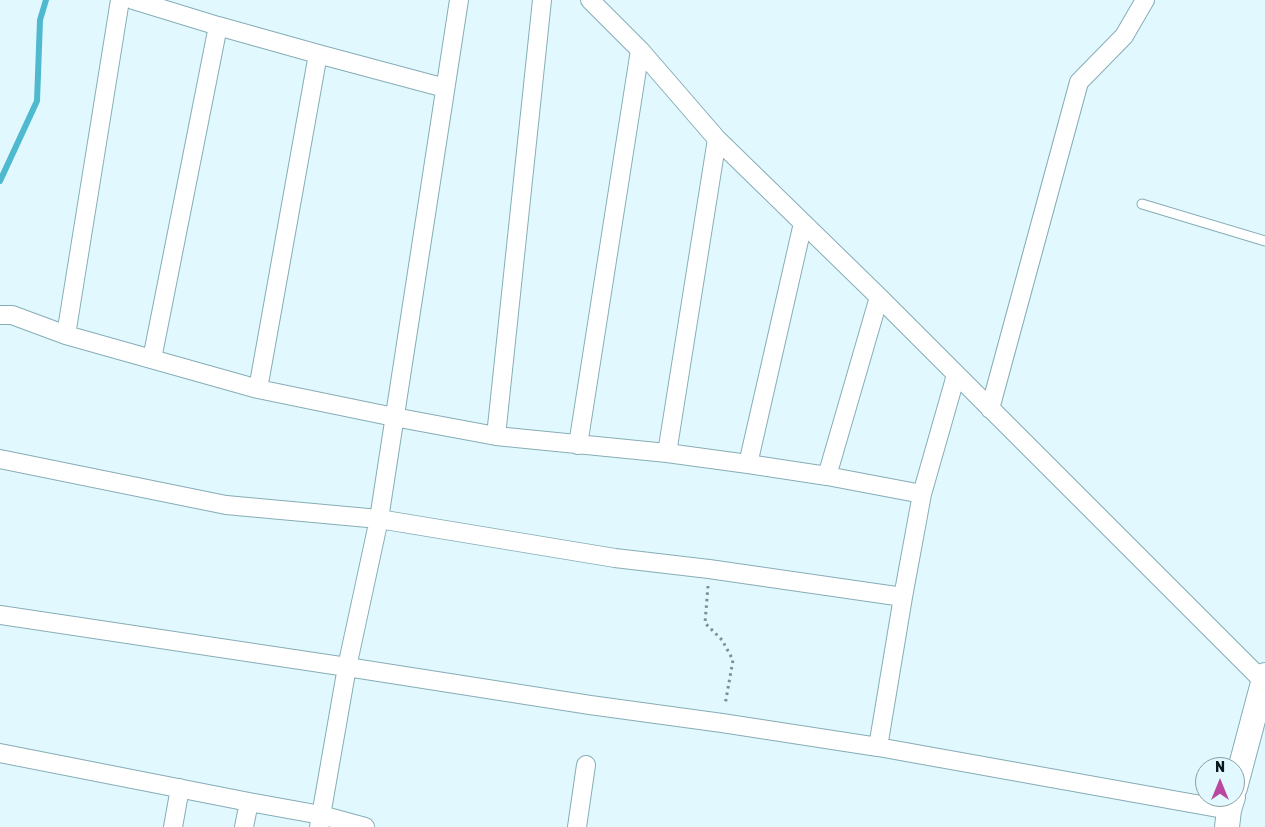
<!DOCTYPE html>
<html>
<head>
<meta charset="utf-8">
<style>
	body { margin:0 }
	#map { position:relative; width:1265px; height:827px; overflow:hidden; background:#e1f9fe; font-family:Rubik,sans-serif }
	canvas { display:block }
	.north { position:absolute; left:1195px; top:757px; width:50px; height:50px; box-sizing:border-box; background:#e1f9fe; border:1px solid #8b9fa4; border-radius:50%; rotate:0deg; font-size:14px; font-weight:700; line-height:20px; text-align:center; color:#0a191d }
	.north::after { content:''; display:block; margin:auto; width:18px; height:22px; background:#b9469f; clip-path:polygon(50% 0,100% 100%,50% 72%,0 100%) }
</style>
</head>
<body>
<div id="map">
<canvas width="1265" height="827"></canvas>
<div class="north">N</div>
</div>
<script>
const context = document.querySelector('canvas').getContext('2d');
context.lineJoin = 'round';
const toPath = rows => new Path2D(rows.map(r => 'M' + r).join(''));
function strokePath(path, color, width, dash) { context.strokeStyle = color; context.lineWidth = width; context.lineCap = dash ? 'butt' : 'round'; context.setLineDash(dash || []); context.stroke(path); }
strokePath(toPath([
	[0,181,37,101,40,20,46,0]
]), '#4fb9cf', 6);
const lane = toPath([
	[1142,204,1265,241]
]);
const street = toPath([
	[133,0,218,26,318,54,445,88],
	[590,0,640,50,717,139,879,297,1264,682],
	[0,315,12,315,66,335,258,389,394,417,496,436,667,453,748,464,827,476,922,494],
	[66,335,120,0],
	[152,359,218,26],
	[258,389,318,54],
	[990,409,1079,82,1124,36,1145,0],
	[496,436,542,0],
	[578,445,640,50],
	[667,453,717,139],
	[0,459,226,505,379,519,615,558,709,569,903,597],
	[748,464,803,223],
	[827,476,879,297],
	[0,615,347,667,590,705,722,723,878,747,1229,810],
	[878,747,903,597,922,494,956,375],
	[0,753,249,802,321,815,365,827],
	[173,827,180,788],
	[244,827,249,802],
	[319,827,347,667,379,519,459,0],
	[577,827,586,765]
]);
const secondary = toPath([
	[1235,788,1265,675],
	[1227,827,1229,810,1233,797]
]);
strokePath(lane, '#86adb6', 11);
strokePath(street, '#86adb6', 20);
strokePath(secondary, '#86adb6', 26);
strokePath(toPath([
	[708,586,705,623,722,640,733,660,725,705]
]), '#7c9094', 3, [2.5, 4]);
strokePath(lane, '#fff', 9);
strokePath(street, '#fff', 18);
strokePath(secondary, '#fff', 24);
</script>
</body>
</html>
